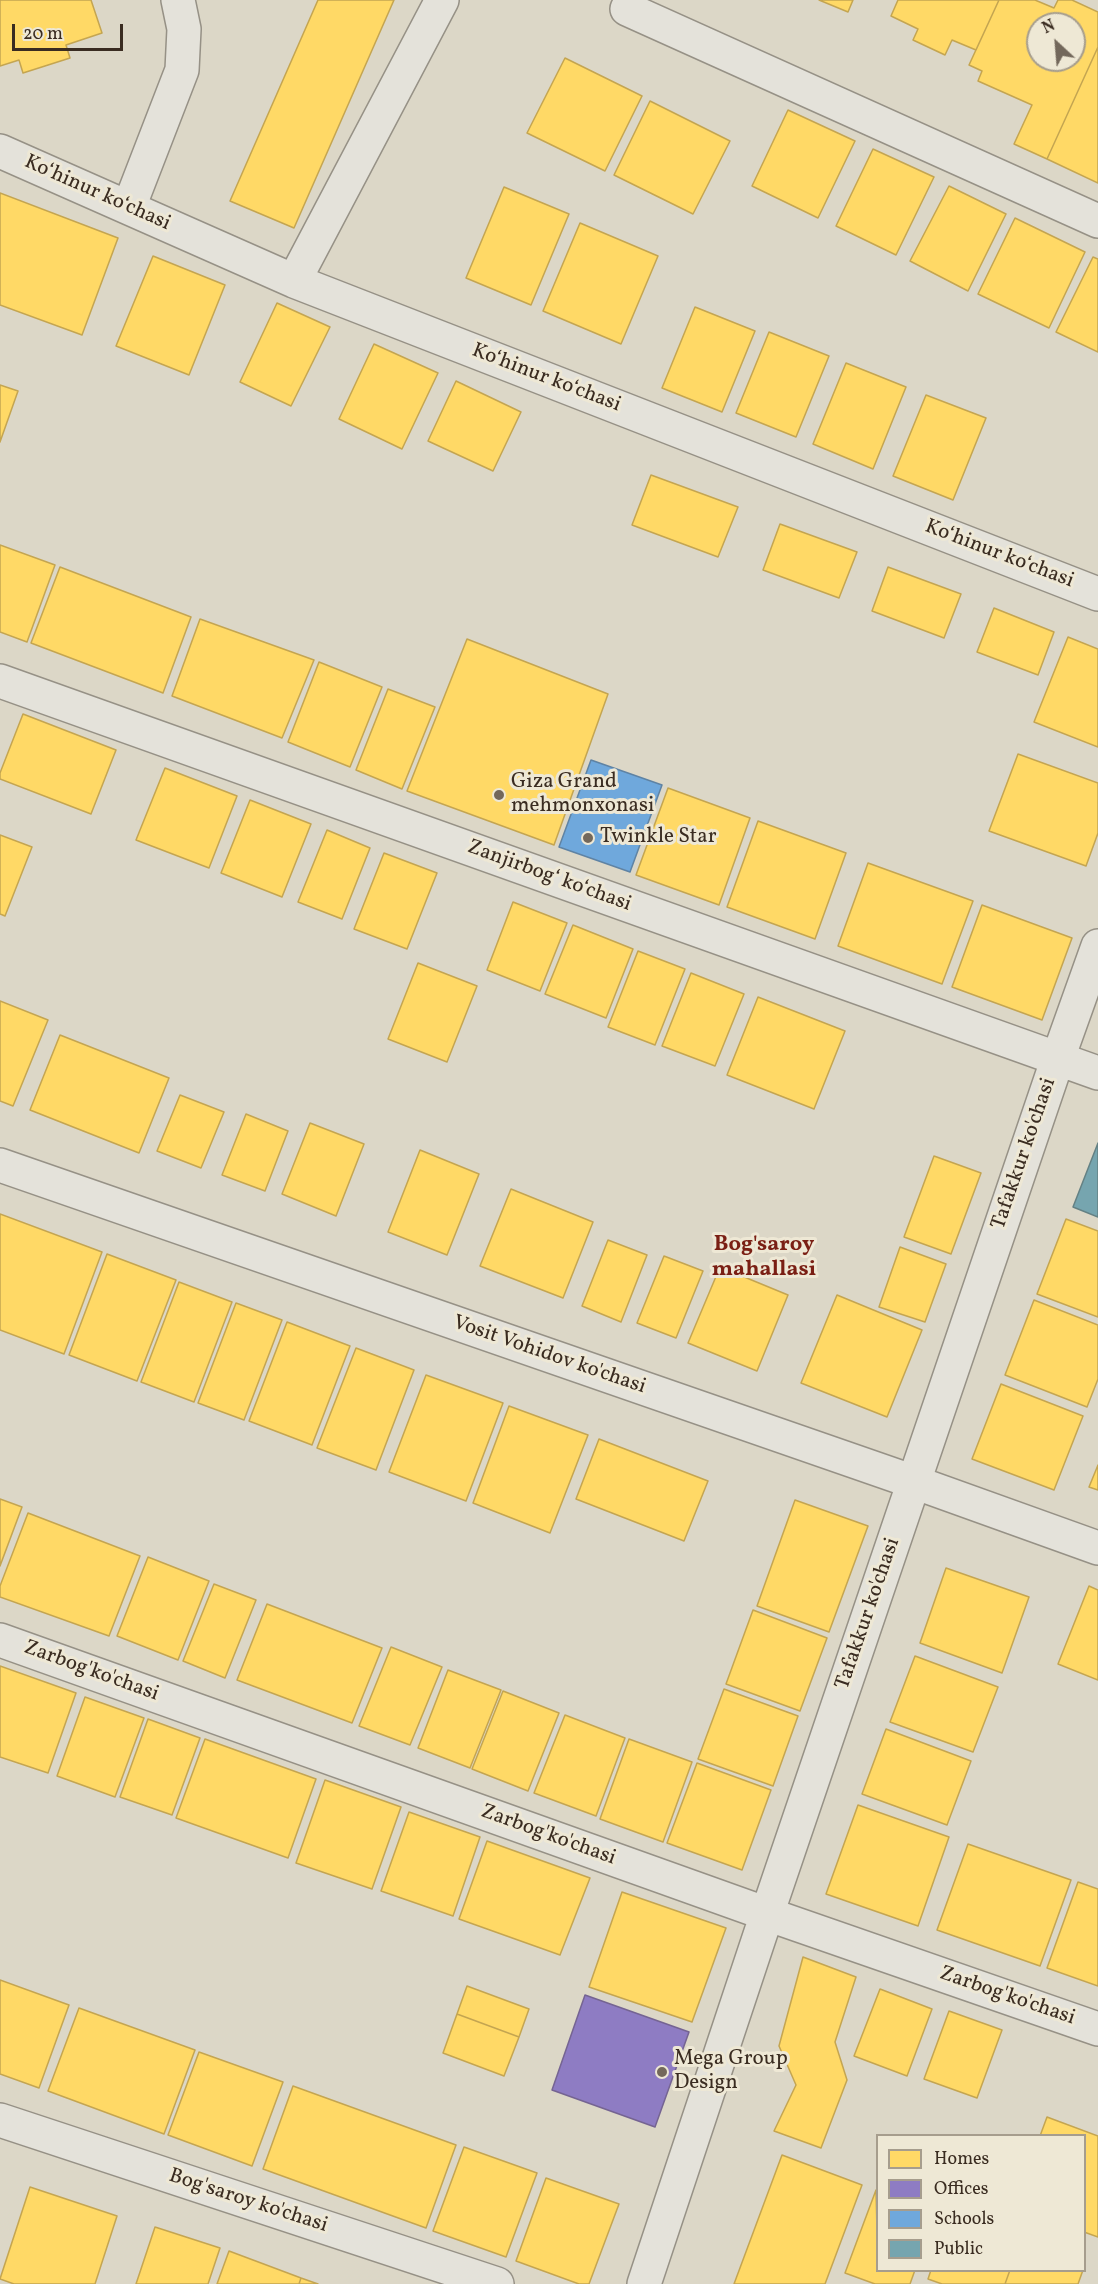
<!DOCTYPE html>
<html>
<head>
<meta charset="utf-8">
<style>
	body { margin:0 }
	#map { position:relative; width:1098px; height:2284px; overflow:hidden; background:#dcd7c7; font-family:Vollkorn,serif }
	canvas { display:block }
	.legend { position:absolute; left:876px; top:2134px; width:210px; height:138px; box-sizing:border-box; background:#eee8d5; border:2px solid #a69d8d; margin:0; padding:8px 10px; list-style:none; font-size:18px; color:#3a2c21 }
	.legend li { display:flex; align-items:center; gap:12px; height:30px }
	.legend b { width:30px; border:2px solid #a69d8d }
	.north { position:absolute; left:1026px; top:12px; width:60px; height:60px; box-sizing:border-box; background:#eee8d5; border:2px solid #a69d8d; border-radius:50%; rotate:334deg; font-size:16px; font-weight:700; line-height:24px; text-align:center; color:#3a2c21 }
	.north::after { content:''; display:block; margin:auto; width:21px; height:27px; background:#73685b; clip-path:polygon(50% 0,100% 100%,50% 72%,0 100%) }
	.scale { position:absolute; left:12px; top:24px; width:111px; height:27px; box-sizing:border-box; border:3px solid #3a2c21; border-top:0; padding-left:8px; font-size:18px; line-height:21px; white-space:nowrap; color:#3a2c21; -webkit-text-stroke:4px #eee8d5; paint-order:stroke }
</style>
</head>
<body>
<div id="map">
<canvas width="1098" height="2284"></canvas>
<ul class="legend">
<li><b style="height:16px;background:#ffd966"></b>Homes</li>
<li><b style="height:16px;background:#8e7cc3"></b>Offices</li>
<li><b style="height:16px;background:#6fa8dc"></b>Schools</li>
<li><b style="height:16px;background:#76a5af"></b>Public</li>
</ul>
<div class="north">N</div>
<div class="scale">20 m</div>
</div>
<script>
const context = document.querySelector('canvas').getContext('2d');
context.lineJoin = 'round';
function fillPath(path, color) { context.fillStyle = color; context.fill(path, 'evenodd'); }
const toPath = rows => new Path2D(rows.map(r => 'M' + r).join(''));
function strokePath(path, color, width, dash) { context.strokeStyle = color; context.lineWidth = width; context.lineCap = dash ? 'butt' : 'round'; context.setLineDash(dash || []); context.stroke(path); }
function drawText(font, color, halo, rows, align = 'center') {
  context.font = font + ' Vollkorn,serif'; context.lineWidth = 6; context.setLineDash([]); context.textBaseline = 'middle'; context.strokeStyle = halo; context.fillStyle = color; for (const [text, x, y, turn = 0] of rows) {
    context.save(); context.translate(x, y); context.rotate((+turn || 0) * Math.PI / 180); context.textAlign = isNaN(turn) ? turn : align; if (halo) context.strokeText(text, 0, 0); context.fillText(text, 0, 0); context.restore();
  }
}
const homes = toPath([
	[0,0,91,0,102,33,66,45,70,58,23,73,19,60,0,66,0,0],
	[318,0,394,0,294,228,230,201,318,0],
	[819,0,853,0,848,12,819,0],
	[898,0,999,0,976,50,952,40,945,55,913,40,918,29,891,16,898,0],
	[999,0,1035,0,1054,8,1058,0,1072,0,1098,12,1098,47,1047,159,1014,144,1032,105,978,81,982,71,969,65,999,0],
	[1038,24,1074,24,1074,60,1038,60,1038,24],
	[1098,47,1098,183,1047,159,1098,47],
	[565,58,642,96,605,171,527,133,565,58],
	[650,101,730,141,693,214,614,175,650,101],
	[788,110,855,141,818,218,752,186,788,110],
	[873,149,934,177,896,255,836,226,873,149],
	[949,186,1006,214,968,291,910,261,949,186],
	[504,187,569,214,531,305,466,278,504,187],
	[0,193,118,238,82,335,0,305,0,193],
	[1015,218,1085,252,1049,328,978,294,1015,218],
	[580,223,658,256,621,344,543,311,580,223],
	[153,256,225,285,189,375,116,346,153,256],
	[1093,257,1098,259,1098,352,1056,332,1093,257],
	[277,303,330,327,291,406,240,382,277,303],
	[695,307,755,331,722,412,662,388,695,307],
	[769,332,829,356,796,437,736,413,769,332],
	[374,344,438,373,402,449,339,419,374,344],
	[846,363,906,387,873,469,813,444,846,363],
	[456,381,521,412,493,471,428,441,456,381],
	[0,385,18,391,0,442,0,385],
	[926,395,986,418,953,500,893,476,926,395],
	[651,475,738,507,718,557,632,525,651,475],
	[780,524,857,552,839,598,763,570,780,524],
	[0,545,55,565,27,642,0,632,0,545],
	[60,567,191,617,163,693,31,643,60,567],
	[888,567,961,594,944,638,872,611,888,567],
	[994,608,1054,632,1038,675,977,652,994,608],
	[200,619,314,660,282,738,172,696,200,619],
	[1068,637,1098,649,1098,747,1034,722,1068,637],
	[467,639,608,694,554,845,407,791,467,639],
	[319,662,382,687,350,767,288,742,319,662],
	[388,689,435,707,402,789,356,770,388,689],
	[23,714,116,750,91,814,0,779,0,773,23,714],
	[1018,754,1098,783,1098,833,1086,866,989,831,1018,754],
	[165,768,237,796,209,868,136,840,165,768],
	[668,788,750,818,719,905,636,875,668,788],
	[250,800,311,824,282,897,221,873,250,800],
	[758,821,846,853,815,939,727,907,758,821],
	[327,830,370,848,342,919,298,902,327,830],
	[0,835,32,847,5,916,0,914,0,835],
	[384,853,437,873,407,949,354,929,384,853],
	[868,863,973,901,942,984,838,946,868,863],
	[513,902,567,923,540,991,487,970,513,902],
	[982,905,1072,938,1042,1020,952,987,982,905],
	[573,925,633,949,606,1018,545,994,573,925],
	[638,951,685,969,655,1045,608,1027,638,951],
	[418,963,477,986,447,1062,388,1039,418,963],
	[691,973,744,994,715,1066,662,1046,691,973],
	[758,997,845,1031,814,1109,727,1075,758,997],
	[0,1001,48,1020,13,1106,0,1101,0,1001],
	[60,1035,169,1078,139,1153,30,1110,60,1035],
	[180,1095,224,1112,201,1168,157,1151,180,1095],
	[246,1114,288,1131,265,1191,222,1175,246,1114],
	[310,1123,364,1144,336,1216,282,1194,310,1123],
	[420,1150,479,1174,447,1255,388,1232,420,1150],
	[934,1156,981,1173,951,1254,904,1237,934,1156],
	[511,1189,593,1222,563,1298,480,1266,511,1189],
	[0,1214,102,1252,64,1354,0,1330,0,1214],
	[1066,1219,1098,1231,1098,1317,1037,1294,1066,1219],
	[608,1240,647,1255,621,1322,582,1306,608,1240],
	[900,1247,946,1264,925,1322,879,1307,900,1247],
	[107,1254,176,1280,137,1381,69,1355,107,1254],
	[664,1256,703,1271,676,1338,637,1323,664,1256],
	[720,1267,788,1295,757,1371,688,1343,720,1267],
	[179,1282,232,1302,194,1402,141,1382,179,1282],
	[837,1295,922,1330,887,1417,801,1383,837,1295],
	[1034,1300,1098,1325,1098,1379,1087,1407,1005,1375,1034,1300],
	[236,1303,282,1320,244,1420,198,1403,236,1303],
	[287,1322,350,1346,312,1445,249,1421,287,1322],
	[356,1348,414,1370,376,1470,317,1448,356,1348],
	[426,1375,503,1403,466,1501,389,1472,426,1375],
	[1001,1384,1083,1416,1054,1490,972,1459,1001,1384],
	[509,1406,588,1435,550,1533,473,1503,509,1406],
	[599,1439,708,1481,684,1541,576,1499,599,1439],
	[1098,1465,1098,1490,1089,1487,1098,1465],
	[0,1499,22,1507,0,1566,0,1499],
	[795,1500,868,1526,829,1632,757,1606,795,1500],
	[28,1513,140,1556,109,1636,0,1597,0,1586,28,1513],
	[148,1557,209,1581,178,1660,117,1636,148,1557],
	[946,1568,1029,1597,1002,1673,920,1643,946,1568],
	[214,1584,256,1600,225,1678,183,1661,214,1584],
	[1089,1586,1098,1590,1098,1680,1058,1664,1089,1586],
	[267,1604,382,1648,352,1723,237,1680,267,1604],
	[753,1610,827,1638,800,1711,726,1684,753,1610],
	[391,1647,442,1667,410,1745,359,1726,391,1647],
	[915,1656,998,1687,973,1752,890,1722,915,1656],
	[0,1666,76,1693,48,1773,0,1757,0,1666],
	[448,1670,501,1690,470,1768,418,1748,448,1670],
	[724,1689,798,1716,773,1786,698,1759,724,1689],
	[503,1691,559,1713,528,1791,472,1769,503,1691],
	[85,1697,144,1718,115,1797,57,1776,85,1697],
	[565,1715,625,1738,596,1816,534,1793,565,1715],
	[148,1719,200,1738,172,1815,120,1797,148,1719],
	[886,1729,971,1761,947,1825,862,1794,886,1729],
	[205,1739,316,1779,288,1858,176,1818,205,1739],
	[629,1739,692,1762,663,1842,600,1819,629,1739],
	[697,1763,771,1790,742,1870,667,1843,697,1763],
	[325,1780,401,1807,372,1889,296,1863,325,1780],
	[858,1805,949,1837,918,1926,826,1894,858,1805],
	[409,1812,480,1837,453,1916,381,1891,409,1812],
	[487,1841,590,1878,560,1955,459,1919,487,1841],
	[968,1844,1071,1880,1040,1966,937,1930,968,1844],
	[1078,1882,1098,1889,1098,1986,1047,1968,1078,1882],
	[622,1892,726,1928,692,2022,589,1987,622,1892],
	[803,1957,856,1977,835,2042,847,2080,821,2148,774,2131,796,2085,779,2046,803,1957],
	[0,1980,69,2005,39,2088,0,2074,0,1980],
	[467,1986,529,2009,519,2037,457,2014,467,1986],
	[880,1989,932,2009,907,2076,854,2056,880,1989],
	[79,2008,195,2050,164,2134,48,2091,79,2008],
	[949,2011,1002,2030,977,2098,924,2079,949,2011],
	[457,2014,519,2037,504,2076,443,2053,457,2014],
	[199,2052,283,2082,252,2166,168,2135,199,2052],
	[293,2086,456,2145,426,2228,263,2169,293,2086],
	[1047,2117,1098,2136,1098,2237,1084,2232,1084,2136,1040,2136,1047,2117],
	[464,2147,537,2173,506,2257,433,2231,464,2147],
	[782,2155,862,2185,825,2284,734,2284,782,2155],
	[546,2178,619,2204,589,2284,579,2284,516,2261,546,2178],
	[30,2187,117,2216,95,2284,14,2284,0,2279,30,2187],
	[876,2190,878,2270,915,2270,910,2284,875,2284,845,2273,876,2190],
	[155,2227,220,2248,208,2284,136,2284,155,2227],
	[229,2251,301,2278,299,2284,217,2284,229,2251],
	[931,2270,1010,2270,1005,2284,942,2284,928,2279,931,2270],
	[1010,2270,1083,2270,1078,2284,1005,2284,1010,2270],
	[301,2278,318,2284,299,2284,301,2278]
]);
fillPath(homes, '#ffd966');
strokePath(homes, '#c4a551', 1.5);
const offices = toPath([
	[585,1995,689,2032,655,2127,552,2090,585,1995]
]);
fillPath(offices, '#8e7cc3');
strokePath(offices, '#756492', 1.5);
const schools = toPath([
	[591,760,662,785,630,872,559,847,591,760]
]);
fillPath(schools, '#6fa8dc');
strokePath(schools, '#5f83a4', 1.5);
const public = toPath([
	[1098,1143,1098,1217,1073,1207,1098,1143]
]);
fillPath(public, '#76a5af');
strokePath(public, '#648184', 1.5);
const minor = toPath([
	[627,9,1098,221],
	[0,151,294,281,1098,594],
	[129,207,182,70,184,29,178,0],
	[294,281,442,0],
	[0,681,1098,1073],
	[0,1165,914,1482,1098,1548],
	[0,1640,767,1914,1098,2029],
	[0,2120,497,2284],
	[644,2284,767,1914,1058,1058,1098,946]
]);
strokePath(minor, '#969186', 36);
strokePath(minor, '#e4e2da', 33);
for (const [x, y, r, color] of [
	[499,795,6,"#73685b"],
	[588,838,6,"#73685b"],
	[662,2072,6,"#73685b"]
]) { const dot = new Path2D(); dot.arc(x, y, r, 0, 2 * Math.PI); context.fillStyle = color; context.fill(dot); strokePath(dot, '#eee8d5', 2); }
drawText('21px', '#3a2c21', '#eee8d5', [
	["Ko‘hinur ko‘chasi",97,194,24],
	["Ko‘hinur ko‘chasi",546,379,21],
	["Ko‘hinur ko‘chasi",999,555,21],
	["Zanjirbogʻ koʻchasi",549,877,20],
	["Tafakkur ko'chasi",1025,1154,-71],
	["Vosit Vohidov ko'chasi",549,1356,19],
	["Tafakkur ko'chasi",869,1614,-71],
	["Zarbog'ko'chasi",91,1672,20],
	["Zarbog'ko'chasi",548,1836,20],
	["Zarbog'ko'chasi",1007,1997,19],
	["Bog'saroy ko'chasi",248,2202,18]
]);
drawText('21px', '#3a2c21', '#eee8d5', [
	["Giza Grand",511,783],
	["mehmonxonasi",511,807],
	["Twinkle Star",600,838],
	["Mega Group",674,2060],
	["Design",674,2084]
], 'left');
drawText('bold 22px', '#7a1f14', '#eee8d5', [
	["Bog'saroy",764,1246],
	["mahallasi",764,1271]
]);
</script>
</body>
</html>
